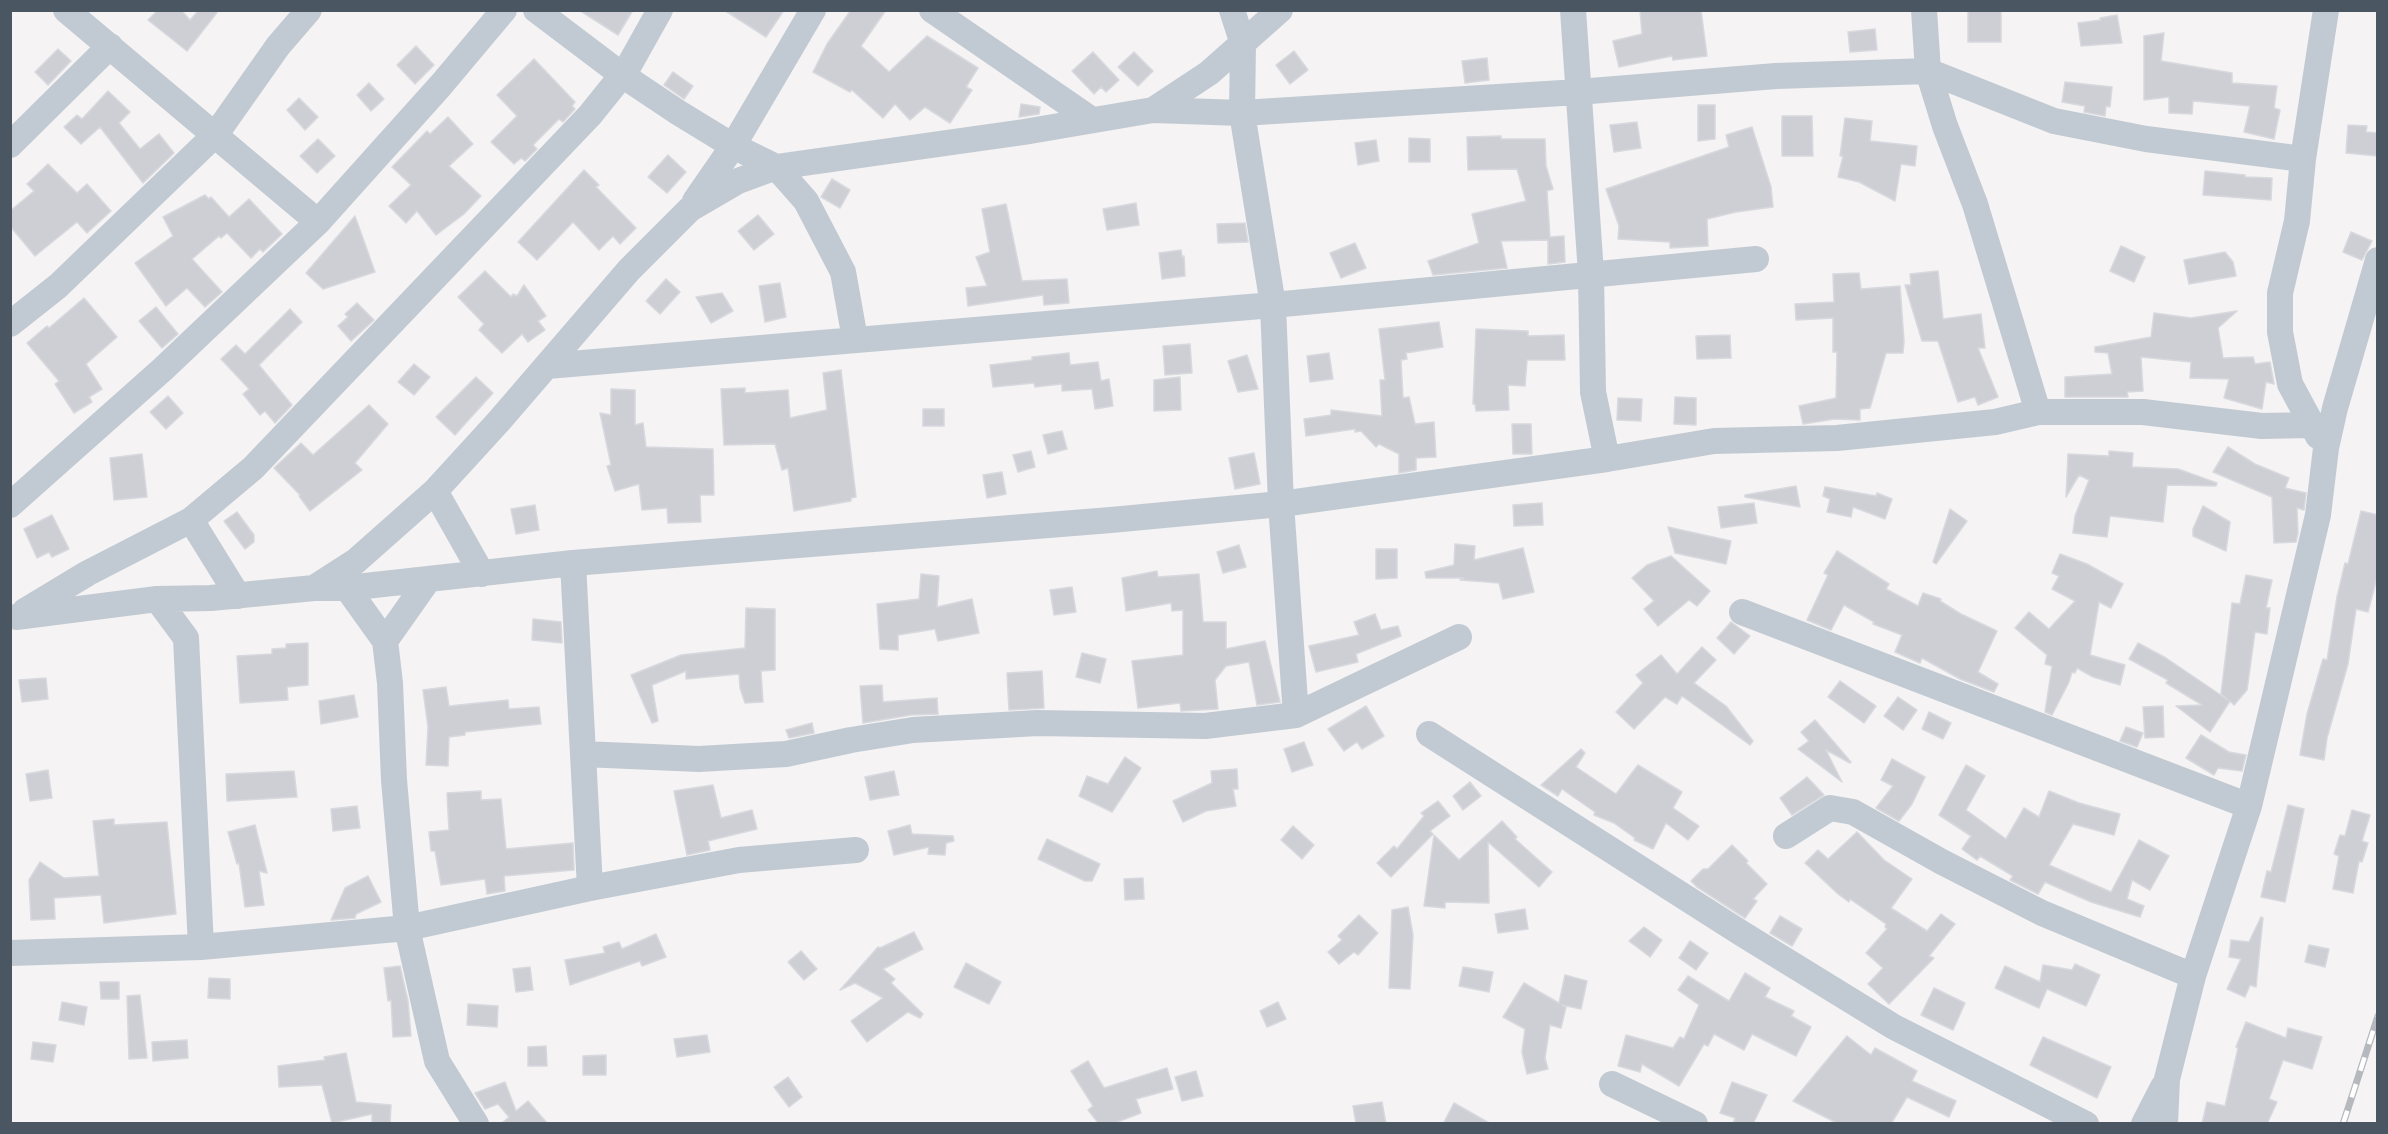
<!DOCTYPE html>
<html>
<head>
<meta charset="utf-8">
<style>
	body { margin:0 }
	#map { position:relative; width:2388px; height:1134px; overflow:hidden; background:#f5f3f3; font-family:"Source Sans 3",sans-serif }
	canvas { display:block }
	.frame { position:absolute; inset:0; border:12px solid #4a5661; pointer-events:none }
</style>
</head>
<body>
<div id="map">
<canvas width="2388" height="1134"></canvas>
<div class="frame"></div>
</div>
<script>
const context = document.querySelector('canvas').getContext('2d');
context.lineJoin = 'round';
function fillPath(path, color) { context.fillStyle = color; context.fill(path, 'evenodd'); }
const toPath = rows => new Path2D(rows.map(r => 'M' + r).join(''));
function strokePath(path, color, width, dash) { context.strokeStyle = color; context.lineWidth = width; context.lineCap = dash ? 'butt' : 'round'; context.setLineDash(dash || []); context.stroke(path); }
const building = toPath([
	[158,10,181,10,190,20,199,10,219,10,187,51,148,20,158,10],
	[579,10,633,10,618,35,579,10],
	[724,10,784,10,766,37,724,10],
	[851,10,886,10,861,46,889,72,927,36,978,68,966,87,972,90,950,123,925,107,910,120,895,104,883,118,852,90,850,92,813,72,827,44,851,10],
	[1640,10,1701,10,1707,56,1673,60,1672,56,1619,67,1613,41,1642,34,1640,10],
	[1968,10,2001,10,2001,42,1968,42,1968,10],
	[2117,15,2122,43,2081,46,2078,23,2101,20,2100,18,2117,15],
	[1875,29,1877,50,1850,52,1848,32,1875,29],
	[2164,33,2161,61,2232,73,2232,83,2277,86,2274,108,2280,110,2274,139,2244,132,2250,106,2193,101,2192,114,2169,113,2169,97,2144,100,2144,36,2164,33],
	[416,46,434,65,415,84,397,65,416,46],
	[58,49,71,61,48,85,35,72,58,49],
	[1294,51,1308,70,1290,84,1276,65,1294,51],
	[1093,52,1119,80,1106,92,1101,87,1094,94,1072,71,1093,52],
	[1134,52,1153,71,1138,86,1118,67,1134,52],
	[1487,58,1489,80,1465,83,1462,61,1487,58],
	[534,59,575,102,572,106,575,109,563,122,559,119,533,145,537,149,525,161,521,158,514,164,491,142,517,116,497,95,534,59],
	[673,72,693,86,684,99,664,85,673,72],
	[2065,82,2112,87,2110,107,2106,106,2105,116,2084,112,2085,106,2062,102,2065,82],
	[369,83,384,99,371,111,357,95,369,83],
	[108,91,130,112,119,123,140,149,159,134,174,153,143,183,100,127,81,144,64,127,77,115,82,119,108,91],
	[299,98,318,117,305,130,287,110,299,98],
	[1021,104,1040,107,1039,114,1019,117,1021,104],
	[1698,105,1715,105,1715,139,1698,141,1698,105],
	[1782,116,1812,116,1813,156,1782,156,1782,116],
	[448,117,473,144,449,166,481,196,464,214,436,235,417,211,406,223,389,206,411,185,392,167,427,131,430,134,448,117],
	[1845,118,1872,121,1870,141,1917,146,1915,166,1901,164,1895,201,1859,182,1838,177,1843,156,1840,156,1845,118],
	[1637,122,1641,148,1614,152,1610,125,1637,122],
	[2348,125,2367,126,2366,132,2378,133,2378,156,2346,153,2348,125],
	[1752,127,1771,187,1773,207,1736,212,1707,219,1708,246,1670,248,1670,242,1618,239,1619,226,1606,189,1729,147,1726,135,1752,127],
	[1501,136,1501,139,1545,139,1546,166,1553,189,1547,191,1550,237,1564,236,1565,262,1548,264,1548,240,1501,241,1507,268,1433,275,1428,261,1479,243,1472,214,1526,201,1517,169,1468,170,1467,137,1501,136],
	[1409,138,1430,139,1430,162,1409,162,1409,138],
	[318,139,335,156,317,173,300,156,318,139],
	[1376,140,1379,161,1358,165,1355,143,1376,140],
	[668,155,686,172,667,193,648,177,668,155],
	[48,164,77,193,87,184,111,211,87,233,77,222,35,256,10,226,10,211,34,191,27,184,48,164],
	[584,170,599,185,596,187,636,228,620,244,613,236,599,250,573,222,537,260,518,242,584,170],
	[2205,171,2245,175,2245,177,2272,178,2271,200,2203,195,2205,171],
	[832,179,850,190,840,208,821,197,832,179],
	[205,195,209,199,211,197,229,217,249,199,282,234,263,252,260,249,251,258,227,233,221,238,219,236,192,259,222,292,205,307,187,288,166,306,135,263,173,236,163,217,205,195],
	[1136,203,1139,225,1107,230,1103,209,1136,203],
	[1006,204,1022,281,1067,279,1069,303,1044,305,1043,295,968,306,966,288,987,286,976,257,990,252,982,209,1006,204],
	[758,215,774,234,754,250,738,231,758,215],
	[355,216,375,272,323,289,306,273,355,216],
	[1245,223,1248,242,1218,243,1217,224,1245,223],
	[2351,232,2372,241,2362,260,2343,252,2351,232],
	[1355,243,1366,268,1341,278,1330,253,1355,243],
	[2121,246,2145,257,2134,282,2110,271,2121,246],
	[1181,250,1182,257,1184,256,1185,276,1162,279,1159,253,1181,250],
	[2225,252,2233,262,2236,276,2189,284,2184,260,2225,252],
	[485,271,511,297,513,294,517,296,524,285,546,316,538,321,545,330,528,342,522,334,502,353,479,330,484,324,458,297,485,271],
	[1938,271,1943,319,1981,314,1985,348,1978,348,1998,397,1978,405,1975,397,1958,402,1938,341,1922,341,1905,285,1911,285,1910,274,1938,271],
	[1859,273,1861,289,1900,286,1904,341,1903,353,1886,353,1870,408,1860,409,1860,420,1835,419,1803,424,1799,406,1836,398,1837,352,1833,352,1833,318,1796,320,1795,304,1834,302,1833,274,1859,273],
	[666,279,680,292,660,314,646,301,666,279],
	[780,283,786,317,765,322,759,286,780,283],
	[722,293,733,311,711,323,696,297,722,293],
	[84,298,117,337,86,364,102,389,89,397,92,402,74,413,55,384,59,381,27,343,47,326,49,328,84,298],
	[357,303,374,320,351,341,338,326,348,317,345,314,357,303],
	[156,307,178,334,162,348,139,321,156,307],
	[290,309,302,322,259,365,292,405,275,423,265,411,260,415,243,394,249,389,221,359,236,345,245,354,290,309],
	[2237,311,2218,328,2223,358,2253,357,2255,364,2270,362,2274,384,2266,382,2262,409,2224,398,2229,379,2190,378,2191,362,2141,357,2143,391,2127,392,2128,397,2065,397,2065,377,2112,374,2108,353,2095,352,2095,347,2151,337,2154,313,2191,318,2237,311],
	[1439,322,1443,347,1406,353,1407,359,1401,360,1403,398,1409,397,1415,424,1434,422,1436,457,1416,458,1416,470,1399,473,1399,454,1379,444,1376,447,1361,431,1355,432,1355,429,1306,436,1304,419,1331,415,1331,410,1382,416,1380,380,1385,380,1379,329,1439,322],
	[1476,329,1528,331,1528,336,1564,335,1565,360,1527,360,1525,386,1508,385,1509,410,1476,411,1475,404,1473,404,1476,329],
	[1730,335,1731,358,1697,359,1696,336,1730,335],
	[1190,344,1192,373,1165,375,1163,346,1190,344],
	[1069,353,1070,365,1098,362,1101,381,1109,379,1113,406,1095,409,1092,389,1062,391,1062,384,1035,387,1034,383,993,387,990,365,1032,360,1032,357,1069,353],
	[1329,353,1333,379,1310,382,1307,356,1329,353],
	[1247,355,1258,389,1238,392,1228,361,1247,355],
	[414,364,430,377,414,395,398,382,414,364],
	[841,370,856,497,851,498,851,501,794,511,788,468,782,470,775,444,724,445,721,389,745,388,745,393,788,390,790,418,827,410,823,373,841,370],
	[476,377,493,393,455,435,436,417,476,377],
	[1180,377,1181,410,1154,411,1154,380,1180,377],
	[611,389,635,390,635,425,643,423,646,447,713,449,714,495,700,495,701,522,668,523,667,508,642,510,639,484,615,491,607,466,611,465,600,413,611,415,611,389],
	[168,396,183,413,166,429,150,412,168,396],
	[1675,397,1696,398,1696,425,1674,424,1675,397],
	[1618,398,1642,399,1641,421,1617,420,1618,398],
	[369,405,388,424,355,463,362,470,310,511,299,496,300,495,274,468,301,443,313,455,369,405],
	[923,409,944,409,944,426,923,426,923,409],
	[1512,424,1531,424,1532,454,1513,454,1512,424],
	[1062,431,1067,449,1048,454,1043,435,1062,431],
	[2228,447,2255,464,2289,478,2285,488,2306,493,2304,510,2297,508,2298,533,2296,542,2274,543,2272,497,2213,472,2228,447],
	[1031,451,1035,467,1018,472,1013,455,1031,451],
	[2109,451,2133,453,2132,467,2178,469,2217,483,2216,486,2167,485,2163,522,2110,516,2107,537,2073,533,2075,516,2089,480,2079,475,2066,497,2068,454,2109,456,2109,451],
	[1254,453,1260,484,1235,489,1229,458,1254,453],
	[142,454,147,497,114,500,110,458,142,454],
	[1002,472,1006,494,987,498,983,475,1002,472],
	[1796,486,1800,507,1745,497,1745,495,1796,486],
	[1825,487,1876,496,1877,493,1892,499,1885,519,1853,507,1851,517,1827,512,1830,499,1823,496,1825,487],
	[1542,503,1543,525,1514,526,1513,505,1542,503],
	[1754,503,1757,523,1721,528,1718,507,1754,503],
	[535,505,539,530,516,534,511,509,535,505],
	[2203,506,2230,522,2226,551,2193,536,2193,529,2203,506],
	[1950,509,1967,521,1936,564,1933,562,1950,509],
	[2361,511,2378,515,2378,574,2368,612,2356,609,2348,664,2327,738,2324,760,2300,755,2307,714,2323,659,2327,660,2337,597,2345,563,2348,564,2361,511],
	[237,512,254,535,254,542,245,549,224,521,237,512],
	[52,515,69,549,52,557,49,552,37,558,24,529,52,515],
	[1668,527,1731,541,1726,564,1675,553,1668,527],
	[1455,544,1475,546,1474,560,1523,548,1534,592,1503,599,1499,583,1460,580,1464,578,1426,578,1425,572,1454,565,1455,544],
	[1239,545,1246,567,1223,573,1217,552,1239,545],
	[1376,549,1397,549,1397,578,1376,579,1376,549],
	[1837,551,1889,584,1886,589,1918,606,1923,593,1941,599,1940,601,1961,614,1997,631,1978,672,1998,684,1994,692,1960,679,1922,658,1920,663,1895,652,1902,635,1873,624,1874,622,1844,605,1831,630,1807,620,1828,575,1824,573,1837,551],
	[2060,554,2087,564,2123,584,2111,608,2099,602,2090,655,2125,665,2120,685,2093,677,2077,668,2075,673,2072,672,2069,682,2052,715,2045,712,2052,666,2045,664,2047,655,2015,628,2029,612,2049,629,2075,601,2052,589,2059,576,2052,573,2060,554],
	[1671,556,1710,591,1697,606,1689,600,1658,626,1644,609,1654,601,1632,578,1647,565,1671,556],
	[1157,571,1158,577,1199,574,1203,622,1226,622,1226,649,1265,641,1280,702,1257,705,1249,662,1226,666,1215,680,1218,709,1181,711,1180,703,1138,708,1132,661,1183,655,1183,610,1172,611,1171,603,1126,611,1122,578,1157,571],
	[921,574,939,576,937,607,972,599,979,633,938,641,935,629,898,635,898,650,880,649,877,604,919,599,921,574],
	[2246,575,2272,580,2266,608,2270,608,2267,634,2255,632,2247,690,2234,705,2230,701,2210,732,2176,706,2202,705,2166,683,2168,680,2129,659,2138,643,2166,658,2228,700,2221,694,2232,603,2240,604,2246,575],
	[1072,587,1076,612,1054,615,1050,590,1072,587],
	[746,608,775,609,775,670,761,671,763,702,745,703,740,688,739,674,686,679,686,671,652,685,658,721,652,723,631,675,681,655,745,648,746,608],
	[1375,614,1381,630,1398,626,1401,636,1356,654,1358,662,1316,672,1309,646,1359,635,1354,622,1375,614],
	[533,619,561,622,562,643,532,640,533,619],
	[1731,622,1750,636,1734,654,1717,638,1731,622],
	[308,643,308,685,287,687,288,700,240,703,237,656,272,654,272,649,286,648,286,644,308,643],
	[1702,647,1716,660,1694,683,1726,706,1753,741,1750,745,1682,696,1677,704,1665,697,1634,729,1616,712,1643,683,1636,675,1661,655,1677,674,1702,647],
	[1082,653,1106,659,1100,683,1076,677,1082,653],
	[1042,671,1044,708,1009,710,1007,673,1042,671],
	[46,678,48,699,22,702,19,680,46,678],
	[1840,681,1876,706,1864,723,1828,697,1840,681],
	[882,685,883,702,937,698,938,714,911,715,863,723,860,686,882,685],
	[446,687,449,706,508,700,509,709,539,707,541,724,465,732,465,735,449,737,448,766,426,765,428,727,423,690,446,687],
	[354,695,358,717,321,724,319,701,354,695],
	[1898,697,1917,710,1903,730,1884,716,1898,697],
	[1366,706,1384,736,1362,749,1357,742,1344,751,1328,729,1366,706],
	[2163,706,2164,737,2145,738,2143,707,2163,706],
	[1929,712,1951,723,1943,739,1922,729,1929,712],
	[1815,720,1851,762,1850,763,1826,750,1842,782,1798,749,1809,741,1801,732,1815,720],
	[812,723,814,733,789,738,786,730,812,723],
	[2126,727,2143,733,2137,747,2120,741,2126,727],
	[2201,735,2229,752,2246,755,2242,771,2218,768,2214,775,2186,758,2201,735],
	[1304,742,1313,765,1292,772,1284,749,1304,742],
	[1581,749,1585,753,1576,767,1616,794,1638,765,1682,792,1673,808,1699,826,1688,840,1666,823,1653,849,1634,840,1635,838,1614,823,1594,815,1595,812,1562,789,1558,796,1541,785,1581,749],
	[1125,757,1141,768,1112,812,1079,796,1087,776,1108,784,1125,757],
	[1892,759,1925,777,1912,804,1899,821,1876,808,1893,786,1881,780,1892,759],
	[1966,765,1985,776,1966,810,2006,839,2024,808,2039,817,2049,791,2079,803,2120,814,2114,835,2073,824,2049,865,2111,892,2139,840,2169,856,2150,890,2132,880,2127,899,2144,906,2140,917,2091,902,2045,882,2038,894,2010,880,2013,876,1980,856,1977,860,1962,849,1971,836,1939,815,1966,765],
	[1237,769,1238,789,1233,789,1236,806,1206,811,1183,822,1173,801,1212,783,1211,771,1237,769],
	[48,770,52,798,30,801,26,774,48,770],
	[294,771,297,797,227,801,226,774,294,771],
	[894,771,899,795,870,800,865,777,894,771],
	[1807,777,1824,795,1792,815,1780,798,1807,777],
	[1470,782,1481,796,1463,810,1453,796,1470,782],
	[713,785,721,818,752,810,757,829,708,841,710,850,687,855,674,791,713,785],
	[481,791,481,800,501,799,506,849,573,843,574,870,504,876,505,891,487,894,485,879,441,885,435,851,431,851,429,832,449,830,447,793,481,791],
	[1438,801,1450,816,1430,831,1433,834,1391,877,1377,863,1394,846,1397,849,1424,816,1421,813,1438,801],
	[2288,805,2304,809,2285,902,2261,897,2267,871,2271,872,2288,805],
	[357,806,360,828,333,831,331,809,357,806],
	[2352,810,2370,815,2362,841,2368,843,2362,862,2359,861,2353,893,2333,889,2339,856,2334,854,2340,835,2345,836,2352,810],
	[114,819,114,825,167,822,176,914,104,923,101,895,54,898,55,919,31,920,29,880,40,862,64,878,99,876,93,821,114,819],
	[1502,821,1517,837,1515,839,1552,872,1539,887,1488,842,1489,903,1445,902,1445,908,1424,906,1434,835,1459,860,1502,821],
	[255,825,267,873,259,871,264,905,245,907,239,863,237,864,228,832,255,825],
	[910,825,912,834,953,836,954,841,946,843,945,855,928,854,929,847,894,855,888,831,910,825],
	[1293,826,1314,845,1302,859,1281,840,1293,826],
	[1857,832,1884,860,1912,879,1891,908,1927,931,1941,914,1955,924,1929,956,1934,958,1889,1004,1868,984,1883,968,1866,953,1887,929,1885,927,1886,924,1850,899,1849,902,1838,894,1805,863,1818,850,1828,859,1857,832],
	[1047,839,1100,864,1092,881,1085,881,1038,859,1047,839],
	[1732,845,1748,861,1746,863,1767,884,1753,899,1757,901,1745,918,1697,887,1691,881,1703,869,1708,869,1732,845],
	[368,876,381,902,356,914,355,918,331,920,345,888,368,876],
	[1143,878,1144,899,1125,900,1124,879,1143,878],
	[1408,907,1413,935,1410,989,1389,988,1392,910,1408,907],
	[1525,909,1528,929,1498,933,1495,914,1525,909],
	[1359,915,1378,933,1358,955,1354,952,1339,964,1328,952,1342,940,1338,936,1359,915],
	[1780,916,1802,929,1792,946,1770,933,1780,916],
	[2261,917,2263,918,2256,987,2250,985,2245,997,2227,989,2241,959,2229,957,2231,940,2249,942,2261,917],
	[1644,927,1662,940,1650,957,1629,941,1644,927],
	[914,932,923,949,883,969,895,979,891,983,923,1014,920,1018,908,1012,867,1042,851,1021,883,998,855,983,840,990,878,947,880,948,914,932],
	[656,934,666,957,642,966,640,961,570,985,565,960,605,953,603,947,619,942,622,949,656,934],
	[1690,941,1708,953,1696,970,1679,958,1690,941],
	[2309,945,2329,949,2325,967,2305,962,2309,945],
	[801,951,817,969,804,980,788,962,801,951],
	[966,963,1001,982,989,1004,954,987,966,963],
	[2075,964,2100,975,2086,1006,2047,989,2039,1008,1995,988,2005,966,2040,982,2043,965,2072,970,2075,964],
	[400,966,408,1001,411,1036,393,1037,391,1000,388,1001,384,968,400,966],
	[530,967,533,990,516,992,513,969,530,967],
	[1463,967,1493,972,1489,992,1459,986,1463,967],
	[1745,973,1770,988,1765,997,1794,1011,1791,1016,1811,1027,1796,1056,1752,1034,1744,1050,1714,1034,1708,1046,1704,1044,1679,1086,1642,1064,1640,1072,1618,1066,1626,1035,1673,1048,1680,1037,1684,1039,1699,1005,1678,990,1688,976,1729,1001,1745,973],
	[1565,975,1587,981,1581,1009,1562,1005,1566,1007,1561,1028,1550,1025,1545,1058,1548,1069,1527,1074,1522,1052,1525,1029,1503,1017,1524,983,1559,1003,1565,975],
	[209,978,230,979,230,999,208,998,209,978],
	[100,982,119,982,119,999,101,999,100,982],
	[1934,988,1965,1003,1953,1030,1921,1015,1934,988],
	[140,995,147,1058,129,1059,127,996,140,995],
	[62,1002,87,1007,84,1025,59,1020,62,1002],
	[1278,1002,1286,1019,1267,1027,1260,1011,1278,1002],
	[468,1004,498,1006,497,1027,467,1025,468,1004],
	[2246,1022,2286,1038,2288,1028,2322,1037,2312,1069,2283,1060,2269,1099,2277,1102,2267,1124,2202,1124,2207,1102,2225,1106,2238,1048,2236,1047,2246,1022],
	[707,1035,710,1052,677,1057,674,1039,707,1035],
	[1847,1036,1871,1055,1875,1048,1917,1071,1912,1081,1956,1101,1949,1117,1907,1097,1891,1124,1839,1124,1793,1101,1847,1036],
	[2043,1037,2111,1067,2097,1098,2030,1065,2043,1037],
	[187,1040,188,1058,153,1061,152,1042,187,1040],
	[33,1042,56,1045,53,1062,31,1059,33,1042],
	[546,1046,547,1066,528,1066,528,1047,546,1046],
	[346,1053,356,1102,391,1105,390,1124,372,1124,372,1114,332,1123,322,1085,279,1087,278,1066,325,1060,324,1057,346,1053],
	[606,1055,606,1075,583,1075,583,1056,606,1055],
	[1088,1061,1104,1088,1167,1068,1173,1089,1136,1099,1141,1113,1112,1124,1099,1124,1088,1110,1093,1106,1071,1071,1088,1061],
	[1196,1071,1203,1096,1182,1101,1175,1077,1196,1071],
	[788,1077,802,1097,789,1107,774,1087,788,1077],
	[505,1082,516,1111,528,1101,548,1124,501,1124,509,1117,498,1104,485,1109,475,1093,505,1082],
	[1732,1082,1767,1095,1753,1124,1733,1124,1735,1118,1720,1113,1732,1082],
	[1382,1102,1386,1124,1356,1124,1353,1106,1382,1102],
	[1454,1103,1491,1124,1443,1124,1454,1103]
]);
fillPath(building, '#cdcfd5');
strokePath(building, '#d7d9de', 1.5);
strokePath(toPath([
	[66,10,318,222],
	[536,10,622,75,679,113,733,146,776,167,806,201,843,272,855,339],
	[932,10,1092,120],
	[1232,10,1243,44,1242,113,1273,305,1281,504,1296,715],
	[1924,10,1928,71,1945,126,1975,204,2038,412],
	[1153,110,1242,113,1578,92,1776,76,1928,71,2054,121,2146,139,2303,159],
	[10,145,110,46],
	[695,201,733,146,813,10],
	[10,324,58,286,216,134,278,46,309,10],
	[547,366,1273,305,1756,259],
	[2318,436,2290,384,2280,332,2280,293,2297,221,2303,159,2326,10],
	[1607,459,1714,441,1837,438,1995,422,2038,412,2143,412,2262,426,2311,425],
	[435,491,482,574],
	[10,505,163,369,318,222,441,85,504,10],
	[191,520,238,596],
	[573,563,590,888],
	[314,588,347,588,573,563,1111,520,1281,504,1607,459,1593,392,1591,274,1573,10],
	[347,588,385,641,390,683,394,780,407,928,437,1061,476,1124],
	[157,599,186,638,201,947],
	[25,611,88,573,191,520,253,468,590,115,627,69,660,10],
	[1742,612,2249,806],
	[16,617,157,599,211,598,314,588,356,561,435,491,499,421,629,270,690,209,738,181,776,167,1024,132,1153,110,1209,73,1280,10],
	[385,641,428,580],
	[1429,734,1741,933,1894,1027,2086,1124],
	[583,754,699,759,786,754,851,740,913,730,1038,723,1205,726,1296,715,1459,637],
	[1786,836,1830,808,1853,812,1942,862,2042,913,2193,976],
	[10,953,201,947,407,928,590,888,739,860,856,850],
	[1612,1084,1695,1124],
	[2144,1124,2163,1087],
	[2165,1124,2167,1079,2193,976,2249,806,2318,515,2326,448,2335,408,2378,260]
]), '#c1cad2', 26);
const rail = toPath([
	[2343,1124,2378,1016]
]);
strokePath(rail, '#b5b8bd', 7);
strokePath(rail, '#fff', 4.5, [14]);
</script>
</body>
</html>
